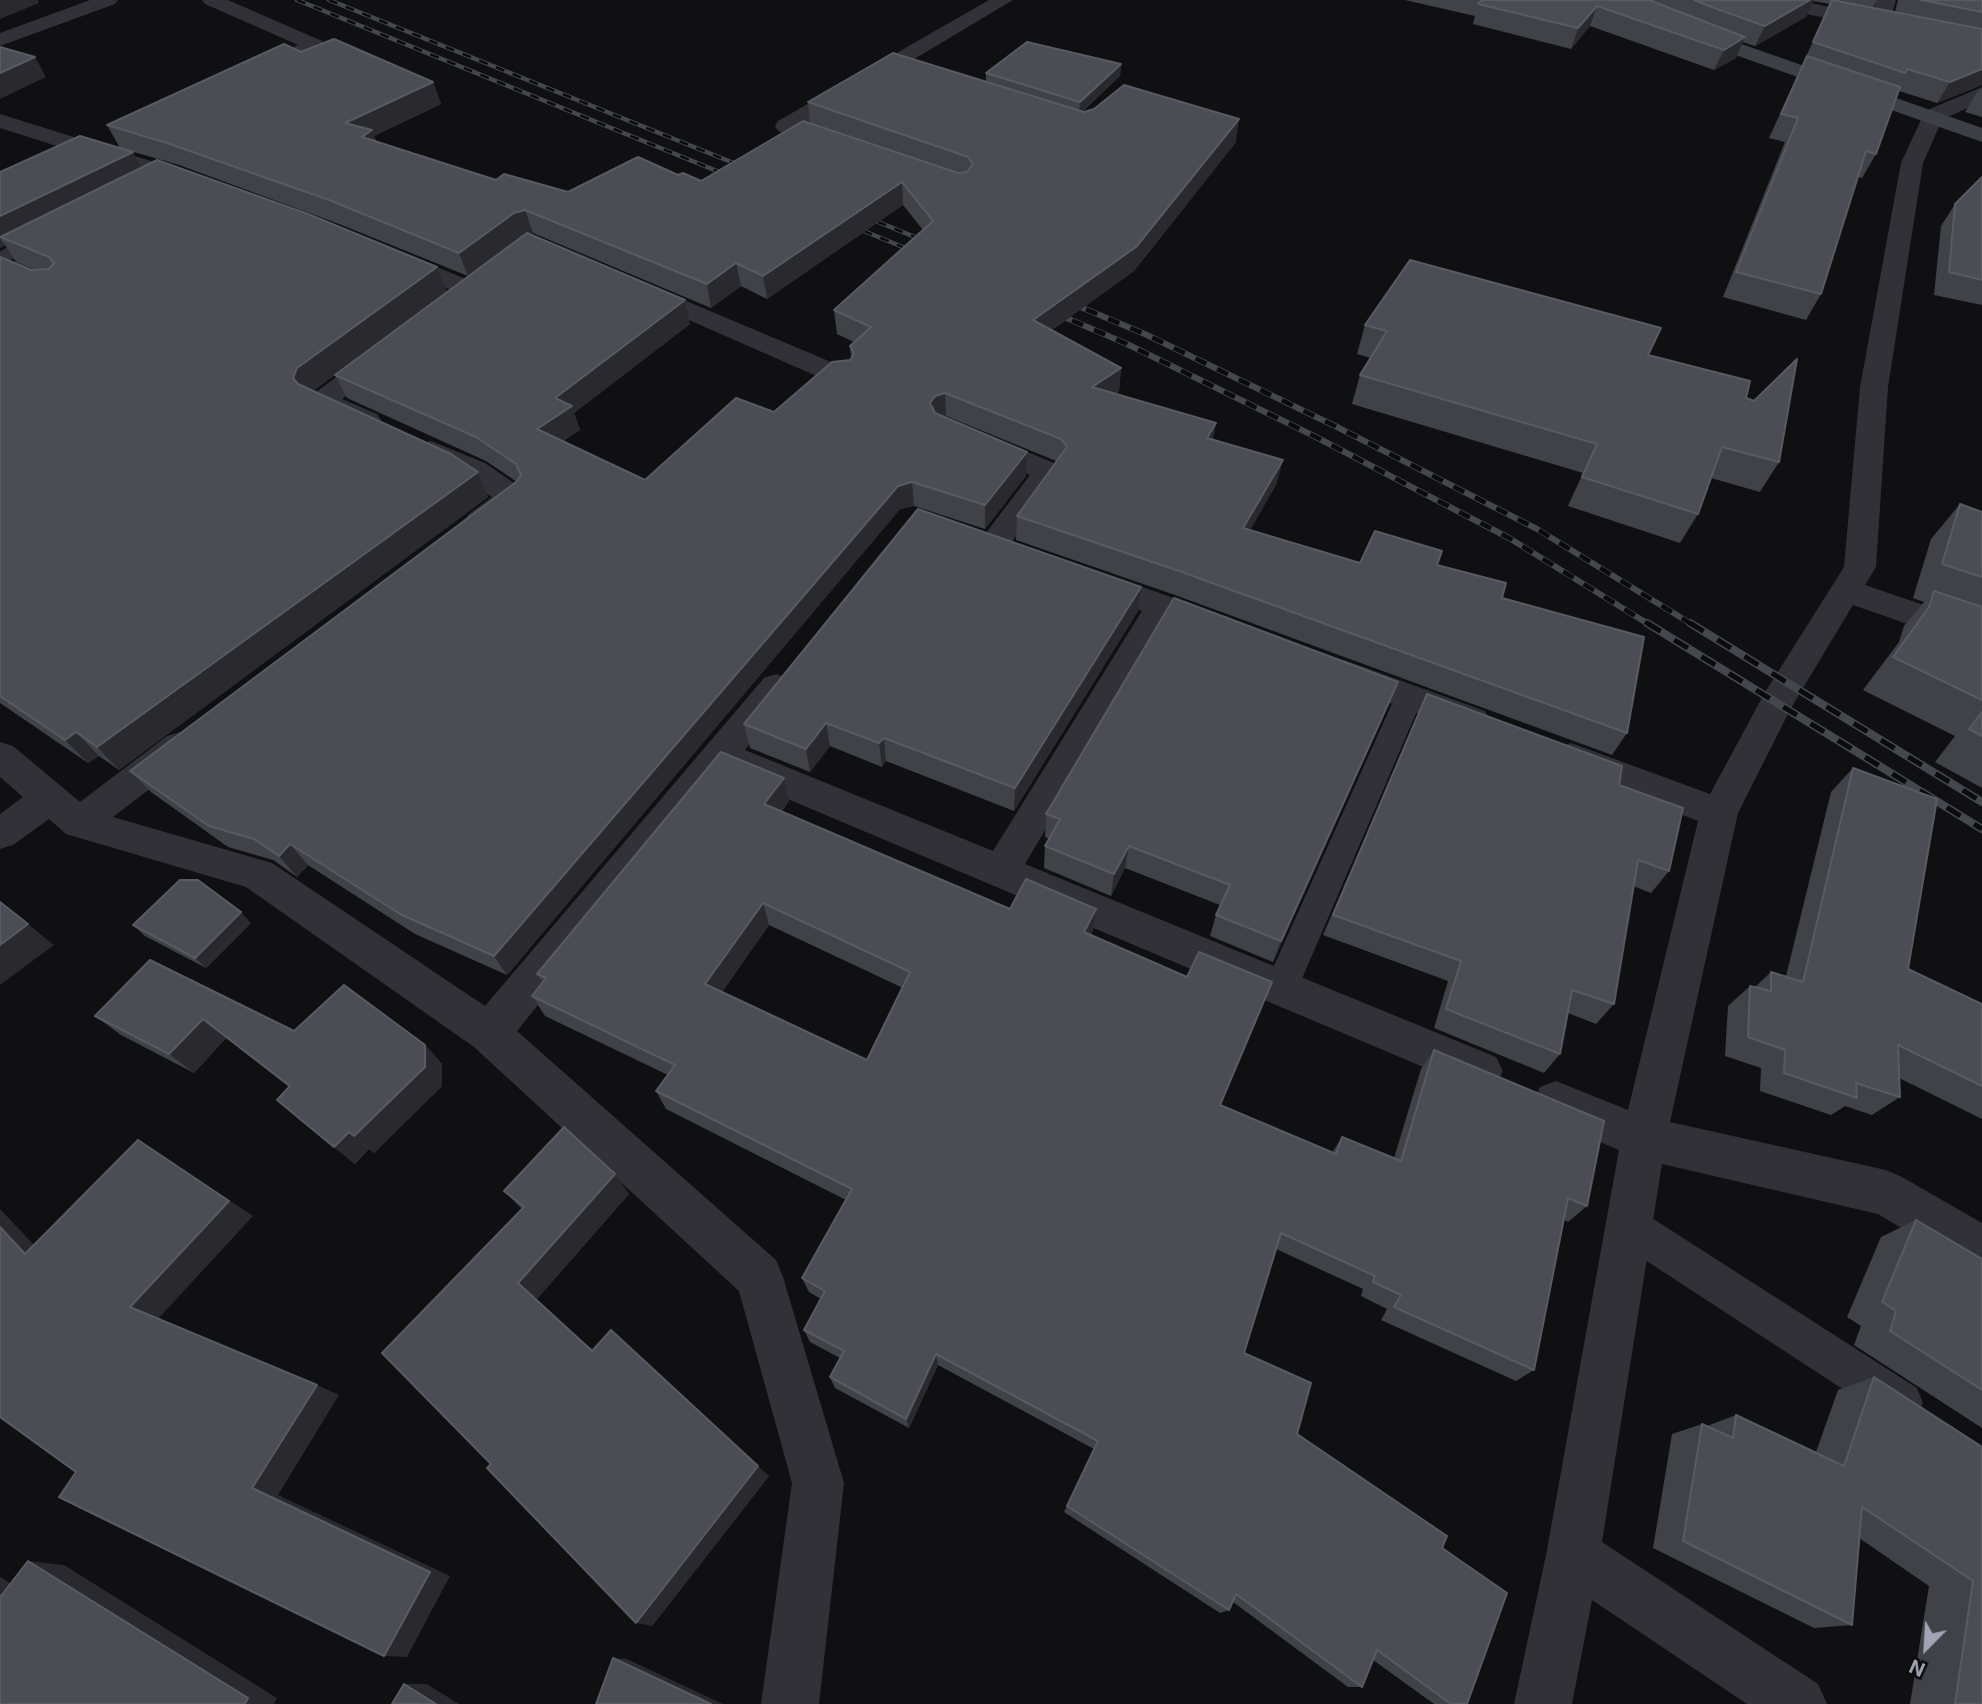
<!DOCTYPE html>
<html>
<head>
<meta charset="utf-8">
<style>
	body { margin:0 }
	#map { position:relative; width:1982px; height:1704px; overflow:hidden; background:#101012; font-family:Inter,sans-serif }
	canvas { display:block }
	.north { position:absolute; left:1891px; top:1613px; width:70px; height:70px; -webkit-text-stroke:5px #0b0b0d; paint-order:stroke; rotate:204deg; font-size:19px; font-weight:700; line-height:28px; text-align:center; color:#a0a4b4 }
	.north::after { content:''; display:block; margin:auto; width:24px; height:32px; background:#a0a4b4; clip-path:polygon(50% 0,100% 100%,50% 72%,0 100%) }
</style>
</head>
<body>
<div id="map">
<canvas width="1982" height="1704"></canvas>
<div class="north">N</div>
</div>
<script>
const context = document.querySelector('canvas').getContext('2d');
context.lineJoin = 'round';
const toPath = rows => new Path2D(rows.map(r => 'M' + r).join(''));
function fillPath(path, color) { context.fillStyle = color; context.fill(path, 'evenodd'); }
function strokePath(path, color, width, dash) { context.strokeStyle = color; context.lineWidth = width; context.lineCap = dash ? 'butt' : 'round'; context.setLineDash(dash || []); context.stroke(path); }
fillPath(toPath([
	[50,228,57,230,60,234,57,238,0,265,0,251,50,228],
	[1409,686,1419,689,1423,697,1298,988,1293,999,1281,1003,1269,999,1264,988,1395,697,1399,689,1409,686],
	[1627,1206,1641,1211,1917,1388,1923,1403,1917,1418,1902,1424,1887,1418,1613,1239,1608,1225,1613,1211,1627,1206]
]), '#313137');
fillPath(toPath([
	[90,0,118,0,115,4,0,46,0,33,90,0],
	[202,0,228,0,322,41,325,45,322,49,259,77,245,77,242,73,245,69,298,45,205,4,202,0],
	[989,0,1013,0,804,125,849,140,852,145,849,150,833,150,778,131,775,126,778,121,989,0],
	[1876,0,1896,0,1888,28,1881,30,1874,28,1871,24,1876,0],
	[1982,87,1982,101,1942,120,1923,163,1888,387,1876,567,1865,585,1982,625,1982,650,1853,605,1791,708,1738,813,1670,1122,1886,1170,1902,1177,1982,1223,1982,1273,1965,1266,1878,1214,1662,1164,1602,1542,1818,1684,1827,1704,1747,1704,1592,1600,1572,1704,1514,1704,1546,1555,1619,1150,1540,1117,1534,1102,1540,1087,1556,1081,1628,1110,1698,821,1558,767,1553,757,1558,747,1571,743,1710,794,1764,694,1844,567,1860,387,1901,163,1925,111,1982,87],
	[0,114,202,177,206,182,202,187,186,187,0,128,0,114],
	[391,249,479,284,483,289,479,294,470,297,461,294,382,262,378,257,382,252,391,249],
	[639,281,850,370,854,376,850,382,840,384,830,382,630,294,626,289,630,284,639,281],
	[384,347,394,349,398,355,394,361,342,399,377,414,381,420,377,426,367,429,357,426,312,407,308,401,312,395,374,349,384,347],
	[979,432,1059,465,1063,472,1003,554,992,557,981,554,976,546,1030,475,969,447,964,441,969,435,979,432],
	[431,441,485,463,524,490,528,497,524,504,491,528,480,531,469,528,464,521,469,514,492,497,463,477,421,457,416,450,421,443,431,441],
	[1091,569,1231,618,1236,626,1231,634,1219,638,1169,621,1025,864,1496,1057,1503,1071,1496,1085,1481,1091,1466,1085,726,773,517,1031,776,1260,783,1277,844,1483,819,1704,761,1704,792,1483,739,1291,474,1047,246,887,66,834,49,819,13,845,0,849,0,814,23,797,0,777,0,742,13,746,80,802,167,736,180,732,193,736,198,746,193,756,113,817,272,863,485,1006,764,678,776,674,788,678,793,687,745,750,993,851,1142,611,1080,588,1075,580,1080,572,1091,569],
	[1344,660,1485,711,1490,720,1485,729,1472,733,1332,682,1327,673,1332,664,1344,660]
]), '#313137');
fillPath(toPath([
	[1756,0,1795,0,1982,37,1982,49,1766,6,1756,0]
]), '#313137');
fillPath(toPath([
	[1605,0,1632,0,1707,32,1982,128,1982,142,1693,40,1608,4,1605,0]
]), '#3f4047');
const railFar2 = toPath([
	[297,0,734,178],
	[329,0,751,170],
	[861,215,932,244],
	[847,224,922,255]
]);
const railFar1 = toPath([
	[1064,300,1147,335,1337,427,1537,529,1693,625],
	[1050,311,1127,344,1314,436,1509,538,1650,625]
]);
const rail = toPath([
	[1647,623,1982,829],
	[1690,623,1982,802]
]);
strokePath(railFar2, '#46474e', 4.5);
strokePath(railFar1, '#46474e', 6);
strokePath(rail, '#46474e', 8);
strokePath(railFar2, '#0b0b0d', 2.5, [9]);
strokePath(railFar1, '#0b0b0d', 4.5, [12]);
strokePath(rail, '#0b0b0d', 5, [16]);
fillPath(toPath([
	[1405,0,1877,0,1873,8,1895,12,1898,0,1982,0,1982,85,1937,103,1899,91,1876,154,1862,178,1858,177,1821,294,1806,320,1723,297,1785,142,1769,138,1830,4,1813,1,1806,17,1755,46,1743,42,1736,58,1714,70,1590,26,1571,49,1473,24,1475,16],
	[301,52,433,82,441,104,374,136,377,142,496,180,568,192,678,175,701,181,810,123,808,102,986,82,986,73,1121,64,1120,76,1082,112,1236,142,1134,271,1052,330,1121,368,1119,391,1116,394,1213,439,1277,483,1250,530,1360,563,1437,565,1502,598,1627,733,1612,755,1175,595,1016,540,1017,516,1056,461,946,416,945,417,1027,452,1026,476,985,529,914,506,900,509,507,975,415,934,308,865,297,877,273,860,228,847,151,792,130,771,517,482,486,461,347,398,335,375,523,236,468,276,339,224,179,165,120,148,107,125],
	[903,205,923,230,834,310,837,334,854,342,850,346,851,357,850,360,774,412,645,480,563,441,580,430,574,413,690,324,530,234,533,233,711,308,741,286,767,299],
	[1982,89,1982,117,1965,112,1978,91],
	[141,167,437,267,447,292,313,391,478,472,488,497,119,770,99,756,88,763,0,703,0,257,32,270,36,270,16,262,5,245,0,248,0,172],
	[1982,177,1982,305,1934,295,1941,226,1955,204],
	[1365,325,1648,355,1746,398,1779,462,1760,492,1711,478,1698,514,1680,543,1568,506,1583,473,1352,404,1360,375,1371,358,1357,354],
	[1960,504,1982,512,1982,788,1935,762,1955,736,1863,690,1899,642,1904,626,1924,602,1913,598,1931,539],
	[1141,587,1138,611,1014,811,886,761,882,767,830,746,810,772,750,748,744,724],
	[1398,682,1388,706,1273,962,1210,936,1216,915,1220,905,1125,868,1111,896,1044,868,1045,846,1049,839,1045,837,1046,814],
	[1427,694,1619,785,1669,871,1651,893,1633,886,1614,1004,1596,1024,1568,1013,1560,1054,1544,1073,1434,1028,1448,981,1323,935],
	[1853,768,1908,969,1982,1004,1982,1119,1899,1078,1900,1097,1872,1115,1845,1106,1831,1115,1760,1091,1761,1068,1725,1056,1728,1006,1750,986,1755,987,1771,972,1786,976,1831,792],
	[784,778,789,801,782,811,1010,909,1093,930,1091,935,1220,1106,1332,1153,1342,1137,1394,1158,1421,1069,1434,1050,1587,1206,1568,1222,1563,1219,1534,1370,1516,1381,1381,1320,1387,1309,1361,1296,1363,1289,1276,1249,1244,1353,1297,1434,1442,1548,1467,1704,1434,1704,1373,1660,1362,1687,1348,1687,1233,1602,1229,1610,1220,1613,1064,1512,1094,1449,938,1365,909,1428,835,1388,830,1377,840,1358,810,1342,804,1330,821,1299,809,1292,802,1278,846,1200,666,1109,656,1091,668,1075,545,1016,532,996,543,983,537,974],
	[769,925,903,988,867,1060,722,992],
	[251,923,206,968,145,936,133,925],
	[95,1016,294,1031,425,1045,442,1064,442,1086,374,1153,369,1149,355,1164,277,1100,289,1087,226,1038,194,1073,121,1035],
	[504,1191,629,1194,536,1300,593,1350,769,1476,652,1626,491,1464,522,1209],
	[1916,1220,1982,1259,1982,1428,1854,1345,1861,1326,1847,1317,1881,1237],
	[1874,1377,1982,1447,1982,1704,1910,1704,1929,1586,1859,1538,1852,1625,1814,1628,1653,1548,1672,1434,1702,1424,1707,1426,1736,1415,1816,1452,1838,1390]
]), '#414148');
fillPath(toPath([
	[0,0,38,0,39,3,0,19],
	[1810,0,1814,0,1806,17,1755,46,1765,26],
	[1597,6,1590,26,1571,49,1578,28],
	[1745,37,1736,58,1714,70,1724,50],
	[35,57,46,77,0,99,0,73],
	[1121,64,1120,76,1079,114,1080,102],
	[1982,69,1982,85,1937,103,1950,82],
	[433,82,441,104,374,136,381,153,345,123],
	[1239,119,1236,142,1134,271,1033,344,1033,320],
	[133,152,146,176,0,237,0,216],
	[902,182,903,205,767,299,763,276],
	[525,210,533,233,521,236,468,276,459,253,514,213],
	[0,238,5,245,0,248],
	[736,263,741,286,711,308,707,284],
	[437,267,447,292,310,393,306,402,293,378,297,368],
	[685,300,690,324,574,413,580,430,546,453,537,429,555,398],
	[1121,368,1119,391,1090,410,1092,387],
	[945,393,946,416,936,419,930,403,935,396],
	[1216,423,1212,447,1207,438],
	[1027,452,1026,476,985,529,985,505],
	[1283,460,1277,483,1238,551,1243,528],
	[478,472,488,497,119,770,97,747],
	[912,482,914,506,900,509,507,975,494,956,898,486],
	[1141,587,1138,611,1014,811,1015,788],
	[1398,682,1388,706,1273,962,1281,941],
	[826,723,830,746,810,772,806,749],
	[76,732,99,756,88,763,65,740],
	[884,738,886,761,882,767,879,743],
	[784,778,789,801,770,827,764,804],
	[290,844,308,865,297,877,279,856],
	[1129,846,1125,868,1111,896,1114,874],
	[763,903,769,925,713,1004,705,984],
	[1096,909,1093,930,1081,953,1084,932],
	[241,912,251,923,206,968,195,958],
	[28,924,54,945,0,985,0,945],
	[203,1019,226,1038,194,1073,169,1054],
	[425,1045,442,1064,442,1086,374,1153,354,1136],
	[349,1132,369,1149,355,1164,334,1147],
	[138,1140,253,1216,158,1319,130,1307],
	[615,1174,629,1194,536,1300,609,1365,518,1283],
	[0,1209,55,1267,25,1254,0,1227],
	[936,1354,938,1365,909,1428,906,1419],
	[317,1385,339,1395,278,1495,450,1576,407,1657,384,1656,252,1488],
	[758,1466,769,1476,652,1626,636,1623],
	[28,1561,64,1565,277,1698,274,1704,245,1704],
	[0,1577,39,1600,0,1596],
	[613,1658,627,1659,723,1704,711,1704],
	[404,1684,427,1684,459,1704,436,1704]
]), '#29292e');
const building = toPath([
	[1482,0,1649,0,1745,37,1724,50,1597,6,1578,28,1478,4,1482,0],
	[1694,0,1810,0,1765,26,1717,9,1694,0],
	[1832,0,1982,29,1982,69,1950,82,1907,69,1905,73,1813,42,1832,0],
	[1921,0,1982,0,1982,12,1921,0],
	[334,39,433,82,345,123,372,130,362,137,496,180,504,174,568,192,638,157,678,175,683,173,701,181,803,121,958,173,967,172,973,164,968,157,808,102,893,53,1084,112,1094,109,1124,85,1239,119,1136,247,1033,320,1121,368,1092,387,1216,423,1207,438,1283,460,1243,528,1360,563,1375,531,1442,551,1437,565,1506,583,1502,598,1644,637,1627,733,1179,571,1017,516,1067,447,1061,439,945,393,935,396,930,403,935,413,1027,452,985,505,912,482,898,486,494,956,400,914,290,844,279,856,254,839,209,826,130,771,516,482,521,475,516,464,476,437,335,375,527,233,685,300,555,398,572,406,537,429,645,480,736,398,774,412,832,362,850,360,854,354,850,346,871,327,834,310,933,221,902,182,763,276,736,263,707,284,525,210,514,213,459,253,329,200,167,143,107,125,284,44,301,52,334,39],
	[1027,42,1121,64,1080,102,986,73,1027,42],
	[0,47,35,57,0,73,0,47],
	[1807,56,1900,87,1876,154,1866,151,1821,294,1736,272,1798,118,1781,114,1807,56],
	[80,136,133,152,0,216,0,172,80,136],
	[157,160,308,214,437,267,297,368,293,378,298,384,451,454,478,472,97,747,76,732,65,740,0,696,0,257,32,270,49,269,54,263,49,257,0,237,157,160],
	[1982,177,1982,280,1949,272,1955,204,1982,177],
	[1410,260,1661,328,1648,355,1750,381,1746,398,1754,401,1797,359,1779,462,1722,447,1698,514,1582,477,1597,444,1360,375,1387,331,1365,325,1410,260],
	[1960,504,1982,512,1982,577,1942,564,1960,504],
	[918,509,1141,587,1015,788,884,738,879,743,826,723,806,749,744,724,918,509],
	[1934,591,1982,607,1982,700,1893,657,1929,607,1934,591],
	[1174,598,1398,682,1281,941,1216,915,1230,885,1129,846,1114,874,1045,846,1060,819,1046,814,1174,598],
	[1427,694,1622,766,1619,785,1683,808,1669,871,1638,860,1614,1004,1572,990,1560,1054,1446,1009,1461,961,1333,915,1427,694],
	[1982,712,1982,736,1969,729,1982,712],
	[721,752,784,778,764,804,1010,909,1026,879,1096,909,1084,932,1187,977,1199,952,1272,982,1220,1105,1336,1154,1342,1137,1401,1161,1434,1050,1604,1121,1587,1206,1568,1198,1534,1370,1394,1307,1401,1295,1373,1282,1375,1276,1281,1233,1244,1353,1311,1383,1297,1434,1447,1536,1442,1548,1507,1593,1467,1704,1451,1704,1377,1650,1362,1687,1236,1594,1229,1610,1067,1506,1098,1441,936,1354,906,1419,830,1377,844,1351,804,1330,825,1291,802,1278,852,1189,656,1091,675,1065,532,996,546,978,537,974,721,752],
	[763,903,910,972,867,1060,705,984,763,903],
	[1853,768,1937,799,1908,969,1982,1004,1982,1086,1898,1045,1900,1097,1856,1083,1857,1098,1784,1073,1785,1050,1748,1037,1750,986,1771,991,1771,972,1803,982,1853,768],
	[180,880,198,880,241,912,195,958,133,925,180,880],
	[0,902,28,924,0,945,0,902],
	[150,960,294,1031,344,985,425,1045,425,1067,354,1136,349,1132,334,1147,277,1100,290,1086,203,1019,169,1054,95,1016,150,960],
	[564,1127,615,1174,518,1283,592,1351,611,1330,758,1466,636,1623,487,1468,491,1464,382,1353,524,1207,504,1191,564,1127],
	[138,1140,229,1201,130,1307,317,1385,252,1488,430,1572,384,1656,59,1497,76,1472,0,1417,0,1227,25,1254,138,1140],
	[1916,1220,1982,1259,1982,1390,1890,1331,1896,1311,1882,1302,1916,1220],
	[1874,1377,1982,1447,1982,1704,1955,1704,1973,1581,1862,1507,1852,1625,1683,1541,1702,1424,1733,1438,1736,1415,1844,1466,1874,1377],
	[28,1561,248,1698,245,1704,0,1704,0,1596,1,1596,28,1561],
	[613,1658,711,1704,596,1704,613,1658],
	[404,1684,436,1704,392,1704,404,1684]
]);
fillPath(building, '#4b4c54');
strokePath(building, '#595a63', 2);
</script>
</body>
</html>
